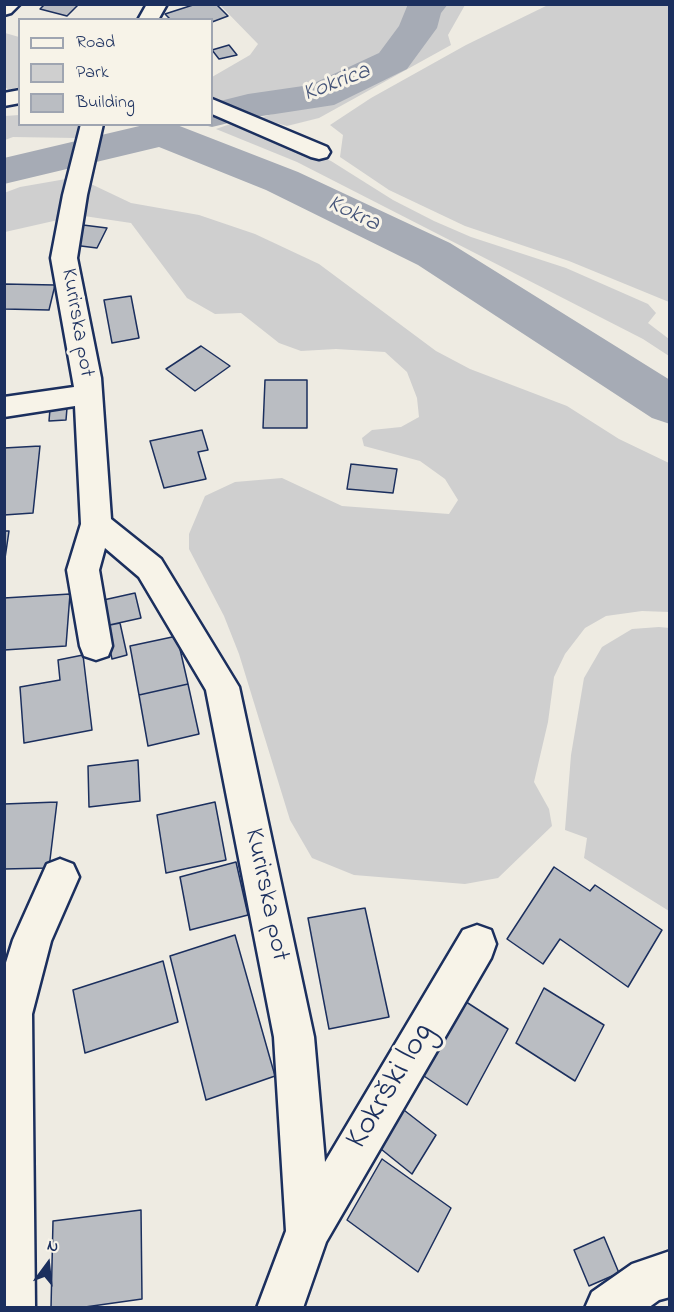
<!DOCTYPE html>
<html>
<head>
<meta charset="utf-8">
<style>
	body { margin:0 }
	#map { position:relative; width:674px; height:1312px; overflow:hidden; background:#eeebe2; font-family:"Indie Flower",sans-serif }
	canvas { display:block }
	.frame { position:absolute; inset:0; border:6px solid #1b2f5e; pointer-events:none }
	.legend { position:absolute; left:18px; top:18px; width:195px; height:108px; box-sizing:border-box; background:#f7f3e8; border:2px solid #9fa5b1; margin:0; padding:8px 10px; list-style:none; font-size:18px; color:#1b2f5e }
	.legend li { display:flex; align-items:center; gap:12px; height:30px }
	.legend b { width:30px; border:2px solid #9fa5b1 }
	.north { position:absolute; left:18px; top:1234px; width:60px; height:60px; -webkit-text-stroke:4px #f7f3e8; paint-order:stroke; rotate:15deg; font-size:16px; font-weight:700; line-height:24px; text-align:center; color:#1b2f5e }
	.north::after { content:''; display:block; margin:auto; width:21px; height:27px; background:#1b2f5e; clip-path:polygon(50% 0,100% 100%,50% 72%,0 100%) }
</style>
</head>
<body>
<div id="map">
<canvas width="674" height="1312"></canvas>
<div class="frame"></div>
<ul class="legend">
<li><b style="height:8px;background:#f7f3e8"></b>Road</li>
<li><b style="height:16px;background:#cfcfcf"></b>Park</li>
<li><b style="height:16px;background:#babdc2"></b>Building</li>
</ul>
<div class="north">N</div>
</div>
<script>
const context = document.querySelector('canvas').getContext('2d');
context.lineJoin = 'round';
function fillPath(path, color) { context.fillStyle = color; context.fill(path, 'evenodd'); }
const toPath = rows => new Path2D(rows.map(r => 'M' + r).join(''));
function strokePath(path, color, width, dash) { context.strokeStyle = color; context.lineWidth = width; context.lineCap = dash ? 'butt' : 'round'; context.setLineDash(dash || []); context.stroke(path); }
function drawText(font, color, halo, rows, align = 'center') {
  context.font = font + ' "Indie Flower",sans-serif'; context.lineWidth = 6; context.setLineDash([]); context.textBaseline = 'middle'; context.strokeStyle = halo; context.fillStyle = color; for (const [text, x, y, turn = 0] of rows) {
    context.save(); context.translate(x, y); context.rotate((+turn || 0) * Math.PI / 180); context.textAlign = isNaN(turn) ? turn : align; if (halo) context.strokeText(text, 0, 0); context.fillText(text, 0, 0); context.restore();
  }
}
fillPath(toPath([
	[550,4,669,5,669,302,569,261,465,226,389,190,340,157,343,135,330,125,371,98,466,45],
	[220,5,413,5,406,15,410,29,390,55,311,94,245,113,212,99,212,77,250,55,258,44],
	[439,5,465,5,448,35,451,45,319,118,287,126,259,118,324,99,372,80,395,66,428,27,430,14],
	[5,33,19,37,19,87,9,90,5,87],
	[19,115,20,124,79,125,76,138,13,137,5,140,5,116],
	[236,122,331,161,393,200,434,221,471,237,566,268,648,304,656,313,648,323,669,339,669,356,643,339,297,162,216,129],
	[66,179,58,220,5,232,4,193,20,187],
	[91,184,131,203,199,215,255,234,319,264,436,351,470,369,567,406,619,439,669,463,669,612,642,611,606,616,585,628,565,654,554,677,548,722,534,782,549,809,552,826,498,878,465,884,354,875,312,858,290,820,239,654,224,616,189,549,189,534,205,496,235,482,282,478,342,506,449,514,458,500,445,479,420,461,364,446,362,438,372,430,401,427,419,417,417,398,407,372,385,352,336,349,301,351,279,343,241,313,215,314,187,298,131,223,84,216],
	[659,627,670,628,669,911,584,858,587,838,565,830,571,755,584,678,602,647,632,629]
]), '#cfcfcf');
fillPath(toPath([
	[408,4,448,4,441,13,437,28,407,69,334,105,249,118,212,127,200,124,212,124,212,103,248,94,310,85,379,53,399,26,408,4],
	[148,124,177,125,298,172,450,243,670,380,670,424,652,418,418,265,266,190,159,147,4,184,4,158,148,124]
]), '#a6abb5');
const building = toPath([
	[45,4,79,4,67,16,40,9,45,4],
	[196,4,216,4,228,16,212,22,212,20,171,20,165,14,196,4],
	[229,45,237,55,219,59,212,50,229,45],
	[83,225,107,228,97,248,73,245,83,225],
	[4,284,55,285,49,310,4,309,4,284],
	[131,296,139,338,112,343,104,300,131,296],
	[201,346,230,366,195,391,166,369,201,346],
	[265,380,307,380,307,428,263,428,265,380],
	[67,408,66,420,49,421,50,409,67,408],
	[202,430,208,450,198,452,206,479,164,488,150,441,202,430],
	[40,446,33,513,4,515,4,448,40,446],
	[351,464,397,469,393,493,347,489,351,464],
	[4,531,9,531,4,565,4,531],
	[135,593,141,618,105,626,99,601,135,593],
	[70,594,66,646,4,650,4,598,70,594],
	[120,623,127,655,112,659,105,626,120,623],
	[177,636,188,684,139,695,130,646,177,636],
	[83,655,92,730,24,743,20,687,60,680,58,660,83,655],
	[188,684,199,734,148,746,139,695,188,684],
	[138,760,140,801,89,807,88,766,138,760],
	[57,802,49,868,4,869,4,804,57,802],
	[215,802,226,860,166,873,157,815,215,802],
	[236,862,248,915,190,930,180,877,236,862],
	[554,867,590,891,595,885,662,930,628,987,560,939,543,964,507,939,554,867],
	[365,908,389,1017,329,1029,308,918,365,908],
	[235,935,275,1076,206,1100,170,956,235,935],
	[163,961,178,1022,85,1053,73,990,163,961],
	[544,988,604,1025,575,1081,516,1043,544,988],
	[457,996,508,1029,467,1105,415,1070,457,996],
	[400,1107,436,1135,412,1174,376,1145,400,1107],
	[382,1159,451,1208,418,1272,347,1220,382,1159],
	[141,1210,142,1299,78,1308,51,1308,53,1221,141,1210],
	[604,1237,619,1273,589,1286,574,1250,604,1237]
]);
fillPath(building, '#babdc2');
strokePath(building, '#1b2f5e', 1.5);
const minor = toPath([
	[4,4,20,4,11,13,4,15,4,4],
	[147,4,167,4,158,20,138,20,147,4],
	[20,90,20,103,4,106,4,93,20,90],
	[212,99,327,147,330,152,327,157,319,159,311,157,212,114,212,99],
	[81,124,103,124,87,195,77,258,101,378,111,519,161,559,239,687,314,1037,325,1162,463,930,477,925,491,930,496,944,491,958,326,1242,303,1308,257,1308,286,1231,274,1037,206,690,139,577,105,548,99,570,112,646,108,656,96,660,84,656,80,646,67,570,81,524,75,406,4,417,4,397,74,387,51,258,63,195,81,124],
	[60,859,73,864,79,877,51,941,32,1014,35,1308,4,1308,4,969,13,940,47,864,60,859],
	[670,1251,670,1297,659,1300,648,1308,585,1308,592,1292,632,1264,670,1251]
]);
strokePath(minor, '#1b2f5e', 5);
fillPath(minor, '#f7f3e8');
drawText('22px', '#1b2f5e', '#f7f3e8', [
	["Kurirska pot",76,323,80]
]);
drawText('italic 24px', '#455478', '#f7f3e8', [
	["Kokrica",337,84,-21],
	["Kokra",353,215,26]
]);
drawText('27px', '#1b2f5e', '#f7f3e8', [
	["Kurirska pot",265,895,78]
]);
drawText('33px', '#1b2f5e', '#f7f3e8', [
	["Kokrški log",392,1087,-59]
]);
</script>
</body>
</html>
